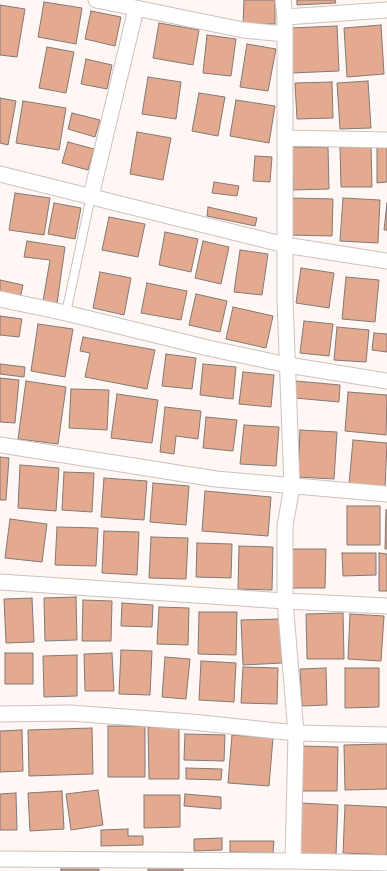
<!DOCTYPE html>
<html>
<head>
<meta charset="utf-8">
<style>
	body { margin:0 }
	canvas { display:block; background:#fff7f3 }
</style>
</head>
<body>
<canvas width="387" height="871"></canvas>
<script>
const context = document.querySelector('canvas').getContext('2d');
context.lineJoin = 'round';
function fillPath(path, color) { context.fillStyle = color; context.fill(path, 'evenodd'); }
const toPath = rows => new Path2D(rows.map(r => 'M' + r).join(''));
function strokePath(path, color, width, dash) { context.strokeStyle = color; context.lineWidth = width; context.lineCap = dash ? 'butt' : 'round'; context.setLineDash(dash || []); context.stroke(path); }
const building = toPath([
	[244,0,275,0,275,24,243,24,244,0],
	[297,0,335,0,336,3,297,5,297,0],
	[44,2,82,8,76,44,38,37,44,2],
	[0,5,25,9,17,57,0,55,0,5],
	[91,11,121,17,115,46,85,39,91,11],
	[159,23,199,30,193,65,153,58,159,23],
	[381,25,384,74,347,77,344,28,381,25],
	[337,26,339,71,292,73,290,28,337,26],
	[207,35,236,39,231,76,203,73,207,35],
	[247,44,276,49,268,91,240,87,247,44],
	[47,47,74,52,66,93,39,88,47,47],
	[86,59,112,65,107,89,81,84,86,59],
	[148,77,181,82,176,119,142,114,148,77],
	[368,81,371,128,340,129,337,83,368,81],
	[332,82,333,118,297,119,295,83,332,82],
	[199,93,225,97,218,136,192,131,199,93],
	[0,98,16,101,8,145,0,143,0,98],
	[236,100,275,106,269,143,230,136,236,100],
	[23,101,66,108,59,150,16,143,23,101],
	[72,113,100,120,95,137,68,129,72,113],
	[137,132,171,138,163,180,130,174,137,132],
	[68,142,94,149,88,170,62,163,68,142],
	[377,145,387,145,387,182,377,183,377,145],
	[292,147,328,147,329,189,293,190,292,147],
	[340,147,371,147,372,187,341,187,340,147],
	[255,156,272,157,270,182,253,181,255,156],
	[214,182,239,186,237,196,212,193,214,182],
	[15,193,50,198,44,235,9,230,15,193],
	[291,198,333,199,332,236,290,235,291,198],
	[343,198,380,200,378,243,340,241,343,198],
	[54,203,81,208,75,239,48,234,54,203],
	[387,203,387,230,384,230,387,203],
	[208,207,257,218,255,226,207,216,208,207],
	[109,217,145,224,138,257,102,250,109,217],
	[165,232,198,239,191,272,159,265,165,232],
	[27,241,65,247,57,304,43,301,50,260,24,257,27,241],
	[203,241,229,247,221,284,195,278,203,241],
	[240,250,268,254,262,295,234,292,240,250],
	[301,268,334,273,329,308,296,303,301,268],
	[100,272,131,278,124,315,93,308,100,272],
	[346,277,379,280,375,322,342,319,346,277],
	[0,280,23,285,20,299,0,294,0,280],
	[147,283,187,291,181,320,141,313,147,283],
	[196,294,227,301,220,332,189,325,196,294],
	[233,307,273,316,266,348,226,339,233,307],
	[0,316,22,319,19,337,0,335,0,316],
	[304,321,333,324,329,356,300,353,304,321],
	[38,324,73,329,65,377,31,371,38,324],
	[337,327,369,330,366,362,334,360,337,327],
	[374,333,387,334,387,352,372,350,374,333],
	[83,337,155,350,147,389,85,377,90,353,80,351,83,337],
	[166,354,196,358,192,389,162,386,166,354],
	[0,364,25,367,24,377,0,374,0,364],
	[203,364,236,367,233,399,200,395,203,364],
	[243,372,274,375,271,407,239,404,243,372],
	[0,378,19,380,15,423,0,422,0,378],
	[26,381,66,387,58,444,18,439,26,381],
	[296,381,340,385,339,402,295,398,296,381],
	[71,389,109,390,107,430,69,428,71,389],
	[348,392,387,395,386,435,345,431,348,392],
	[117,394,158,400,152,443,111,438,117,394],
	[165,407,201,411,198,439,176,436,174,454,160,452,165,407],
	[206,417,237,420,233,451,203,448,206,417],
	[244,425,279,427,276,466,240,464,244,425],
	[300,430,337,432,334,479,298,477,300,430],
	[353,440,387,443,385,487,349,484,353,440],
	[0,457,9,458,6,500,0,500,0,457],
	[20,465,59,468,56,511,18,508,20,465],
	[64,472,94,473,92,512,62,510,64,472],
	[104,478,147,481,144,520,101,517,104,478],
	[153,483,189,486,186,525,150,522,153,483],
	[205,491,271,497,268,536,202,531,205,491],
	[347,506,380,506,380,545,347,545,347,506],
	[386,510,387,510,387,549,385,549,386,510],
	[10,519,47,524,42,562,5,558,10,519],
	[57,527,98,528,96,566,55,565,57,527],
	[104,531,139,532,137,575,102,573,104,531],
	[151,537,188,538,186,579,149,578,151,537],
	[197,543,232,544,231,578,196,577,197,543],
	[239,546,273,547,272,590,238,589,239,546],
	[292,549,326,549,325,588,291,588,292,549],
	[342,553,376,553,376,575,343,576,342,553],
	[379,553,387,554,387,591,379,591,379,553],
	[76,597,77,640,45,641,44,598,76,597],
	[32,598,34,642,6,643,4,599,32,598],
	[83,600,112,601,111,641,82,641,83,600],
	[122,603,153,605,152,627,121,626,122,603],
	[159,607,189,608,188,645,157,644,159,607],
	[199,612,237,612,236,655,198,654,199,612],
	[343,613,344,659,307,659,306,614,343,613],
	[350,614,384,616,381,661,348,659,350,614],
	[280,619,282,663,243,665,241,620,280,619],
	[121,650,152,651,150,695,119,694,121,650],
	[5,653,33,653,33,684,5,684,5,653],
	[112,653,114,691,85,691,84,654,112,653],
	[77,655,77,696,44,697,43,656,77,655],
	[165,657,190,659,186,699,162,697,165,657],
	[201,661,236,663,234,702,199,700,201,661],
	[243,667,278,668,277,704,241,703,243,667],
	[326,668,327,705,302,706,300,669,326,668],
	[345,668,379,668,379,707,345,708,345,668],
	[108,726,145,726,145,777,108,777,108,726],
	[148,727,179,727,179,779,149,779,148,727],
	[92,728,93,774,29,776,28,730,92,728],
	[22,730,23,771,0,772,0,731,22,730],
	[185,734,225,735,224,761,184,760,185,734],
	[232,735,273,738,269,786,228,783,232,735],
	[387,744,387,789,345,790,344,745,387,744],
	[302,746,338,747,337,791,301,791,302,746],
	[186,768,222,769,221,780,186,779,186,768],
	[98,790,103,825,71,830,66,794,98,790],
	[62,791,64,829,30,831,28,793,62,791],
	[16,793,17,830,0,830,0,794,16,793],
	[185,794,221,797,221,809,184,806,185,794],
	[144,795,180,795,180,827,144,828,144,795],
	[300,803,338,805,336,855,298,854,300,803],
	[345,805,387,807,387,855,343,853,345,805],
	[128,829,128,836,143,836,143,845,101,846,101,830,128,829],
	[222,838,222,850,194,851,194,839,222,838],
	[230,841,274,841,273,853,230,852,230,841],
	[61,869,99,869,99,871,61,871,61,869],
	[148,869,183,869,183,871,148,871,148,869]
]);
fillPath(building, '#e3aa90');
strokePath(building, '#827976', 1);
const lane = toPath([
	[66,313,91,196]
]);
const street = toPath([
	[96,0,243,30,285,34],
	[283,0,285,17,285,301,292,486,285,526,285,601,296,733,293,861],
	[285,17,387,10],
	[285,138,387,140],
	[0,174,285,245,387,261],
	[91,196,136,9],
	[0,299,66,313,208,348,288,365,387,381],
	[0,445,216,479,387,494],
	[0,582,285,601,387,606],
	[0,714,70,713,192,722,296,733,387,735],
	[0,859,293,861,387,863]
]);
strokePath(lane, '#ccc2be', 10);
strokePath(street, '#ccc2be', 17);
strokePath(lane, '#fff', 8);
strokePath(street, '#fff', 15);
</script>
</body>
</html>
